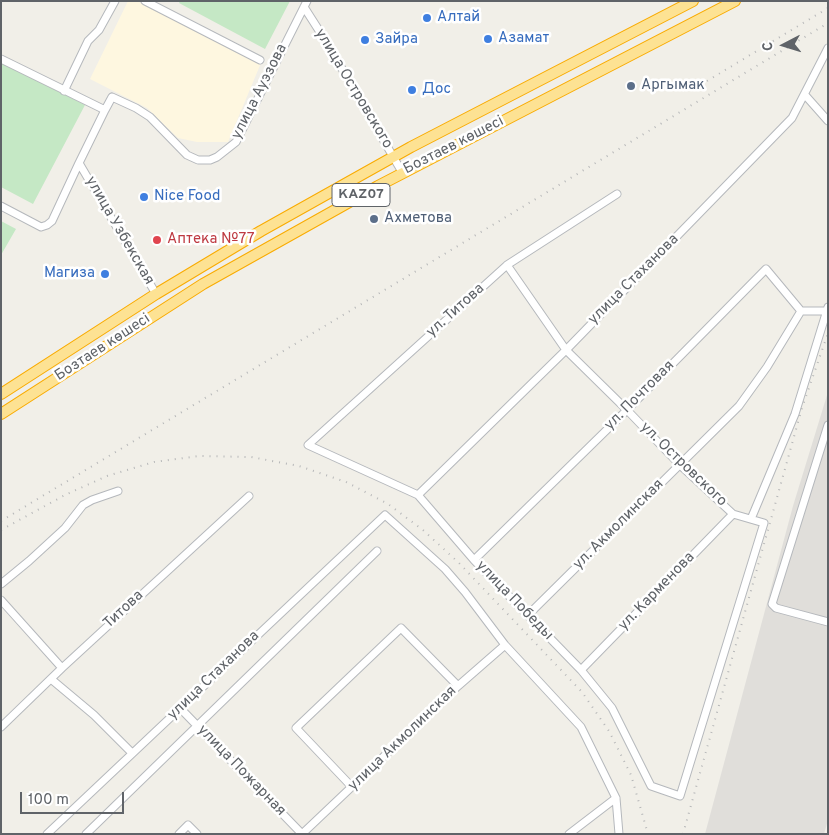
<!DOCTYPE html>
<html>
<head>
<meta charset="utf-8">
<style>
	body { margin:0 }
	#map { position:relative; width:829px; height:835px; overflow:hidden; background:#f1efe8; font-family:Overpass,sans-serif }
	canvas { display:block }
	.frame { position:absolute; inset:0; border:2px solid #5f6368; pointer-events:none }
	.north { position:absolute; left:759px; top:20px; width:50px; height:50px; -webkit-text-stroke:4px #fff; paint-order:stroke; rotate:265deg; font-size:14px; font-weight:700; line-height:20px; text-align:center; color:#5f6368 }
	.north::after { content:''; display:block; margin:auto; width:18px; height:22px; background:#5f6368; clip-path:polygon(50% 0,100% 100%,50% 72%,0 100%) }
	.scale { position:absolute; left:20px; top:792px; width:104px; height:22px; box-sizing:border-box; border:2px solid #5f6368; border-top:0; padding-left:6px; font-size:15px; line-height:18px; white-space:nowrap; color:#5f6368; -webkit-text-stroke:4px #fff; paint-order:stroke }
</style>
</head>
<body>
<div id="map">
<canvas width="829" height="835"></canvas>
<div class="frame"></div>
<div class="north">С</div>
<div class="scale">100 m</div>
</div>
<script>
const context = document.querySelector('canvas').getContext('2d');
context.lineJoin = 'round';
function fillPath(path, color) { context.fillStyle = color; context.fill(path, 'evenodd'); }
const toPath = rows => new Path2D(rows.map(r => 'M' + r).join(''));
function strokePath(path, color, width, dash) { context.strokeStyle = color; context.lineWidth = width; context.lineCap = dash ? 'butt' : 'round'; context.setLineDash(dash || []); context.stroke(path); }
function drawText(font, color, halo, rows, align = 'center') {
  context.font = font + ' Overpass,sans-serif'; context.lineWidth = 5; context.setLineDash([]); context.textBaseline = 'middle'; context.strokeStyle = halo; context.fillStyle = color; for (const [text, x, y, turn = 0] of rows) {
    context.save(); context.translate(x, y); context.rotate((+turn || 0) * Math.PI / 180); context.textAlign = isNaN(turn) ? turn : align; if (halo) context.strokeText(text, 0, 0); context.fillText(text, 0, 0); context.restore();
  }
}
fillPath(toPath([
	[128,1,137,1,261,63,228,142,197,142,178,138,147,108,90,79]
]), '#fef7e0');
fillPath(toPath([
	[828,392,828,820,824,834,705,834,793,506]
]), '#e0deda');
fillPath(toPath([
	[180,1,290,1,265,49,179,3],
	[1,61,85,105,33,204,1,187],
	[1,221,16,229,1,255]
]), '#c5e8c5');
const minor = toPath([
	[145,1,260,60],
	[304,7,327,43,402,172],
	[1,59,105,110,79,163,156,294],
	[64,91,88,41,99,30,115,1],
	[805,95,828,121],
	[105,110,112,97,136,108,150,117,187,155,198,160,210,160,217,157,236,142,307,1],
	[1,206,41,227,47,225,52,221,79,163],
	[507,265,566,350,627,410,680,465,733,514,764,523,680,796,651,786,612,708,581,670,474,560,418,495,308,445,507,265,617,194],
	[828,425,772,604,776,608,828,622],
	[418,495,566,350,792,118,828,48],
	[751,519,795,414,828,307],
	[474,560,627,410,766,269,801,311],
	[1,584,29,561,65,528,83,505,92,500,118,491],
	[1,600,62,668],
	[528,615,739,406,767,367,801,311,826,311],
	[581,670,733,514],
	[51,679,94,715,132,753],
	[180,708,302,834],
	[1,727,62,668,249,496],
	[352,787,296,728,401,628,458,686],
	[47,834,385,515,445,569,465,592,505,645,581,727,616,798,619,834],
	[86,834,377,551],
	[179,834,188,825,197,834],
	[302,834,458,686,505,645],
	[569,834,616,798]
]);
const highway = toPath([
	[1,394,156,294,261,231,411,147,693,1],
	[1,414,203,284,378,186,735,1]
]);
strokePath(minor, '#b5b8bc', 9);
strokePath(highway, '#f9ab00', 12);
strokePath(minor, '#fff', 7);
strokePath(highway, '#fde293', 10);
strokePath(toPath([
	[707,81,828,8],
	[1,521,828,23],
	[1,530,65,495,107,476,154,462,199,456,251,457,299,466,346,482,388,504,423,530,459,563,582,692,609,731,631,775,648,834],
	[683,834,802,408,828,333]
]), '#b6b7b8', 2, [1, 6]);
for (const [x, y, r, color] of [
	[427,18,5,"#3f7fe0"],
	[488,39,5,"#3f7fe0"],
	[365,40,5,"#3f7fe0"],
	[631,86,5,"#5c6f8a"],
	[412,90,5,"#3f7fe0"],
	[144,197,5,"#3f7fe0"],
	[374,219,5,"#5c6f8a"],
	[157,240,5,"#e0444e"],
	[105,274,5,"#3f7fe0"]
]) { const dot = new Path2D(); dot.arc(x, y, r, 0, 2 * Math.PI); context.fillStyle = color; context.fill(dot); strokePath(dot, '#fff', 2); }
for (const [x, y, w] of [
	[361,195,58]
]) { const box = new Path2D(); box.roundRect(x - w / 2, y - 11.5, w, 23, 4); context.fillStyle = '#fff'; context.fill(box); strokePath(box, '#5f6368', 1); }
drawText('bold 14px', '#5f6368', null, [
	["KAZ07",361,195]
]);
drawText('15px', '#366cbe', '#fff', [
	["Алтай",437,18],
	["Азамат",498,39],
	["Зайра",375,40],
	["Дос",422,90],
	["Nice Food",154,197],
	["Магиза",95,274,"right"]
], 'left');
drawText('15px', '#4e5e75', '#fff', [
	["Аргымак",641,86],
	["Ахметова",384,219]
], 'left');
drawText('15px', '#5f6368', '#fff', [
	["улица Островского",353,89,59],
	["улица Ауэзова",260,92,-63],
	["Бозтаев көшесі",454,146,-27],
	["улица Узбекская",119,231,60],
	["улица Стаханова",634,280,-45],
	["ул. Титова",456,311,-42],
	["Бозтаев көшесі",103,348,-33],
	["ул. Почтовая",640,396,-45],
	["ул. Островского",683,465,44],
	["ул. Акмолинская",619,525,-45],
	["ул. Карменова",657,592,-46],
	["улица Победы",514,601,46],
	["Титова",124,610,-43],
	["улица Стаханова",214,676,-44],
	["улица Акмолинская",403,739,-44],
	["улица Пожарная",241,771,46]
]);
drawText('15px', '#be3a42', '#fff', [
	["Аптека №77",167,240]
], 'left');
</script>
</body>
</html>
